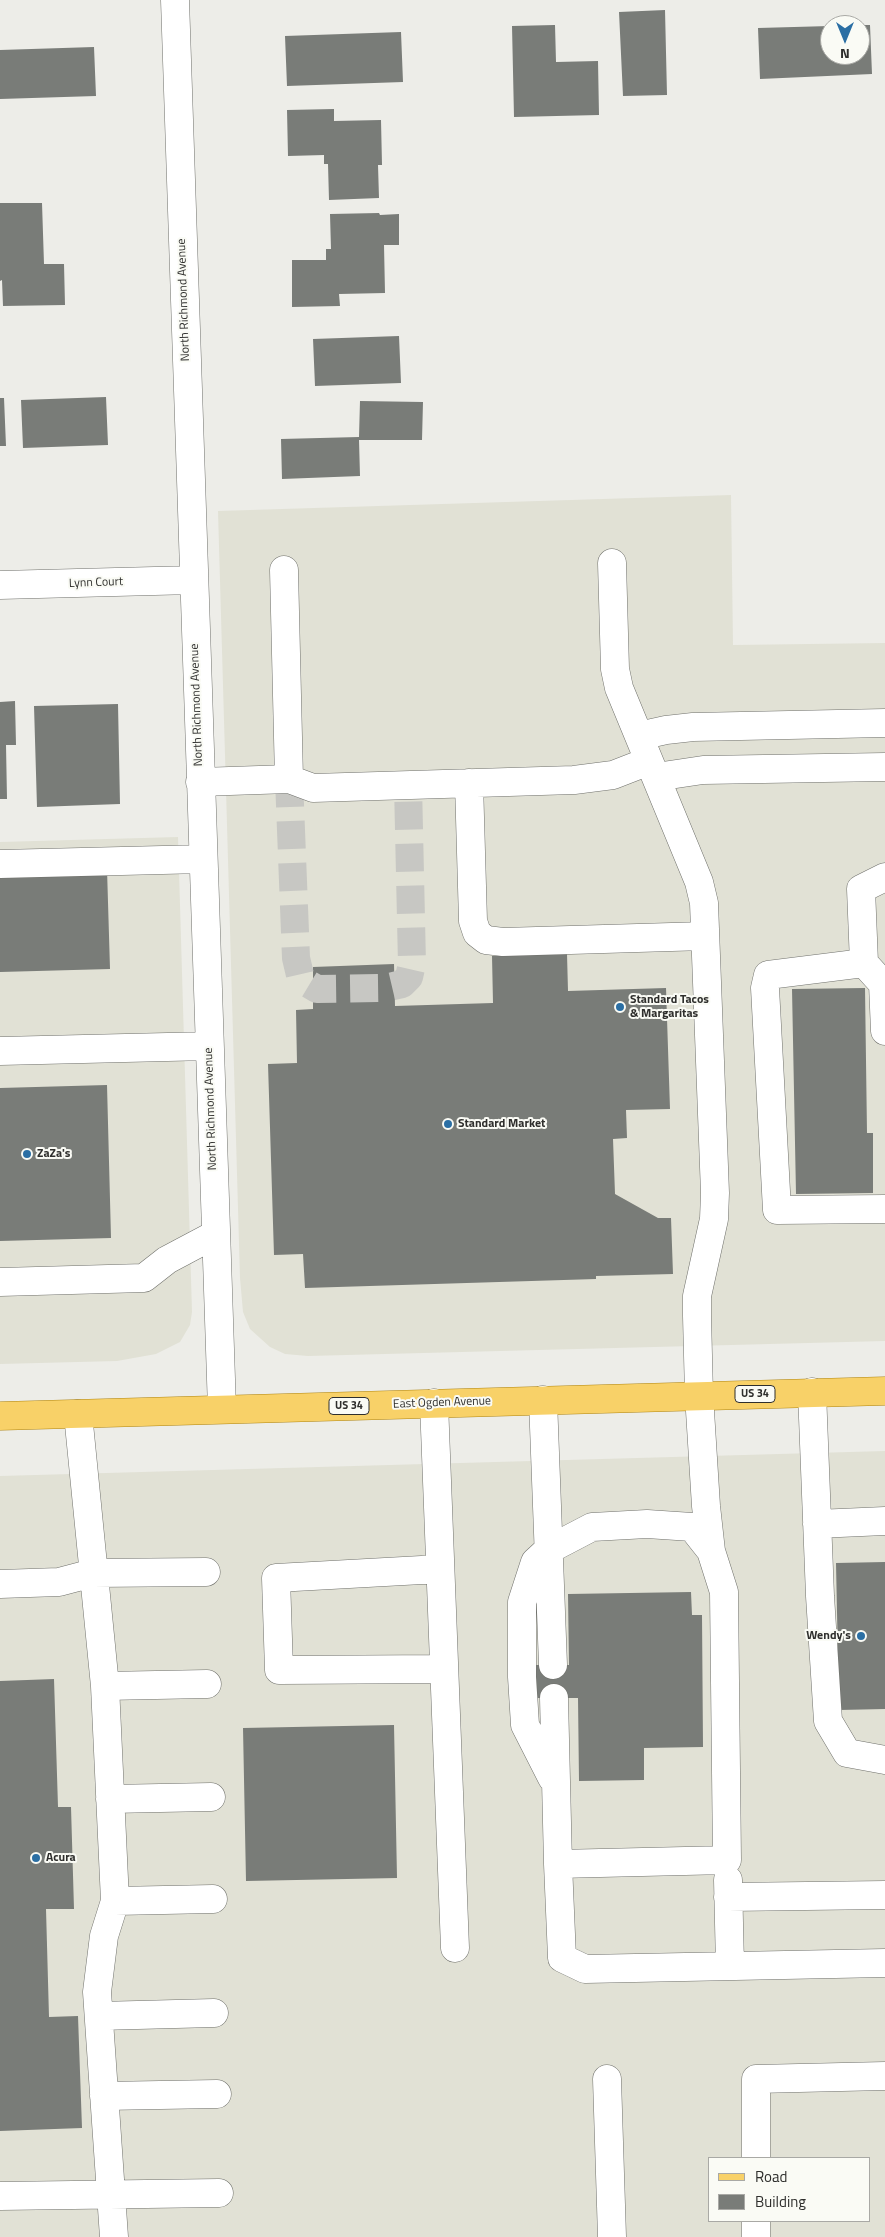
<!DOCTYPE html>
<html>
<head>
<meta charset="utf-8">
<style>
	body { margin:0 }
	#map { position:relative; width:885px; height:2237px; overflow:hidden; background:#edede8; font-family:"Titillium Web",sans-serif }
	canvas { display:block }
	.legend { position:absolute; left:708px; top:2157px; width:162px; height:65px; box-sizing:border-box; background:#fafbf5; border:1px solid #a9a9a5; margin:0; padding:6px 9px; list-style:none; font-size:15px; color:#2f2f2d }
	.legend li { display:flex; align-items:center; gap:10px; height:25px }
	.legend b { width:25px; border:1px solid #a9a9a5 }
	.north { position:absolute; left:820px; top:15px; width:50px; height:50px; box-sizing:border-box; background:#fafbf5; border:1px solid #a9a9a5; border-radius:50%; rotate:180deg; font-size:14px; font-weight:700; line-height:20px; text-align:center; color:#2f2f2d }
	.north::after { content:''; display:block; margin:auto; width:18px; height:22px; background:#2b6fa4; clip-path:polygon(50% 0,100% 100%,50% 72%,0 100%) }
</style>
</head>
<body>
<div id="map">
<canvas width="885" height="2237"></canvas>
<ul class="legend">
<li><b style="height:6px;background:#f8d168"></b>Road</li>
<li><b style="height:14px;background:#797c78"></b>Building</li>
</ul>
<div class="north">N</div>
</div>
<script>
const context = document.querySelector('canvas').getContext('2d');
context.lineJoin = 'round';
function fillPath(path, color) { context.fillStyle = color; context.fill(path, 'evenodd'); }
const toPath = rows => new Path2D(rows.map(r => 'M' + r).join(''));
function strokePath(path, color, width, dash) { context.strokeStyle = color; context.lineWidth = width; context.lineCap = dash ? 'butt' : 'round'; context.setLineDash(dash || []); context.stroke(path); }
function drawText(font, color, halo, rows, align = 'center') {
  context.font = font + ' "Titillium Web",sans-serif'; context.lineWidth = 4; context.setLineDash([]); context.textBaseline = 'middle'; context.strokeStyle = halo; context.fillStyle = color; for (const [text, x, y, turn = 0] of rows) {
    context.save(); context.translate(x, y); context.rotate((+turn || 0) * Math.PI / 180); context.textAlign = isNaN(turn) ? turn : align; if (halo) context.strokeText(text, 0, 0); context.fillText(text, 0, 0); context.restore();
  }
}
fillPath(toPath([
	[731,495,733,645,885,643,885,1341,308,1356,285,1354,270,1347,250,1329,243,1312,240,1278,218,511],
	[178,837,192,1312,190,1325,180,1342,156,1354,117,1361,0,1364,0,842],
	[885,1451,885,2237,0,2237,0,1476],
	[709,2158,869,2158,869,2221,709,2221]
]), '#e1e1d5');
fillPath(toPath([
	[665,10,667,95,623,96,619,12],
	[555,25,556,62,598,61,599,115,514,117,512,26],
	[860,25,870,25,872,74,760,79,758,28,830,26,830,55,860,55],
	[401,32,403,82,287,86,285,36],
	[94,47,96,96,0,99,0,50],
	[334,109,334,121,381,120,382,165,378,165,379,198,329,200,328,164,324,164,324,155,288,156,287,110],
	[0,203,42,203,44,264,64,264,65,305,3,306,2,280,0,281],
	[379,213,380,215,399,214,399,245,384,245,385,293,339,294,340,306,292,307,292,260,326,260,326,249,331,249,330,214],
	[399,336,401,383,315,386,313,339],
	[106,397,108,445,23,448,21,400],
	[0,398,4,398,6,446,0,446],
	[360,401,423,402,422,440,359,440,360,476,282,479,281,439,359,437],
	[15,701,16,745,6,745,7,799,0,799,0,702],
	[118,704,120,804,37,807,34,706],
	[107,869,110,969,0,972,0,872],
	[567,954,568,991,666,988,670,1109,626,1110,627,1138,613,1139,615,1194,658,1218,671,1218,673,1274,596,1276,596,1279,305,1288,303,1254,274,1255,268,1064,297,1063,296,1010,313,1009,313,967,394,964,395,1006,493,1003,492,956],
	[865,988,867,1133,873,1133,873,1193,796,1194,792,989],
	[107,1085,111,1238,0,1241,0,1088],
	[885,1562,885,1709,839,1710,836,1563],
	[691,1592,692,1615,702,1615,703,1747,644,1748,644,1780,579,1781,578,1698,532,1698,532,1665,569,1665,568,1594],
	[54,1679,58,1807,71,1807,74,1909,46,1909,49,2017,78,2016,82,2128,0,2131,0,1681],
	[394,1725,397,1878,246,1881,243,1728]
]), '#797c78');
strokePath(toPath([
	[289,779,296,958,300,975,307,983,317,989,385,988,402,984,409,977,412,964,408,785]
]), '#c7c7c3', 28, [28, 14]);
const minor = toPath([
	[175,0,222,1409],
	[284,570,289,779],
	[0,585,193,580],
	[639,736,666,730,693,727,885,723],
	[656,777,703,770,885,767],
	[200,782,289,779,313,788,574,780,613,775,649,761],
	[469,783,473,921,477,933,486,940,503,942,705,936],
	[0,864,203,859],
	[864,963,861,889,885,877],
	[885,1031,883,984,864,963,768,975,765,988,777,1210,885,1209],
	[0,1051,209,1046],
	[0,1282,144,1278,167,1260,216,1234],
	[812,1392,820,1596,828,1721,847,1753,885,1760],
	[543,1400,553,1665],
	[434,1403,455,1948],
	[78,1414,105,1686,115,1901,104,1936,97,1992,114,2237],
	[817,1524,885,1521],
	[440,1569,276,1578,279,1670,444,1669],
	[0,1584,59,1582,93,1573,206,1572],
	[105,1686,207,1684],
	[554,1698,558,1864,727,1860,724,1592,711,1551,706,1506,699,1395,697,1316,697,1296,714,1219,715,1193,704,903,699,882,619,688,615,669,612,563],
	[552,1778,525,1725,522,1677,522,1602,535,1562,548,1550,592,1527,647,1524,692,1527,711,1551],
	[110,1799,211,1797],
	[558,1864,562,1958,585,1969,885,1963],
	[728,1880,730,1966],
	[728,1897,885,1895],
	[115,1901,213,1899],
	[99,2016,214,2013],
	[607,2079,612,2237],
	[104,2096,217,2094],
	[756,2158,756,2079,885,2076],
	[0,2196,219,2193],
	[756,2221,756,2237]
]);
const major = toPath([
	[0,1416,885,1391]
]);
strokePath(minor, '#70716c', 29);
strokePath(major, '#af8512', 29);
strokePath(minor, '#fff', 28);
strokePath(major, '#f8d168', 28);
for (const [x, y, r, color] of [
	[620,1007,5,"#2b6fa4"],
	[448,1124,5,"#2b6fa4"],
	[27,1154,5,"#2b6fa4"],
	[861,1636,5,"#2b6fa4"],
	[36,1858,5,"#2b6fa4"]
]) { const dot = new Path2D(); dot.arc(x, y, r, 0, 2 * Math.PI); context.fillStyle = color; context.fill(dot); strokePath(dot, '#fafbf5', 2); }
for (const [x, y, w] of [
	[755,1394,40],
	[349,1406,40]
]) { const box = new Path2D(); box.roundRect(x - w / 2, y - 8.5, w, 17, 4); context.fillStyle = '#fafbf5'; context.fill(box); strokePath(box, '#2f2f2d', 1); }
drawText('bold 11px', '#2f2f2d', null, [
	["US 34",755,1394],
	["US 34",349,1406]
]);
drawText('12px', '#2f2f2d', '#fafbf5', [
	["North Richmond Avenue",184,300,-92],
	["Lynn Court",96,583,-2],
	["North Richmond Avenue",197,705,-92],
	["North Richmond Avenue",211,1109,-92],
	["East Ogden Avenue",442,1403,-2]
]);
drawText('bold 12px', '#2f2f2d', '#fafbf5', [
	["Standard Tacos",630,1000],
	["& Margaritas",630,1014],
	["Standard Market",458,1124],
	["ZaZa's",37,1154],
	["Wendy's",851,1636,"right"],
	["Acura",46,1858]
], 'left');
</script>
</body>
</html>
